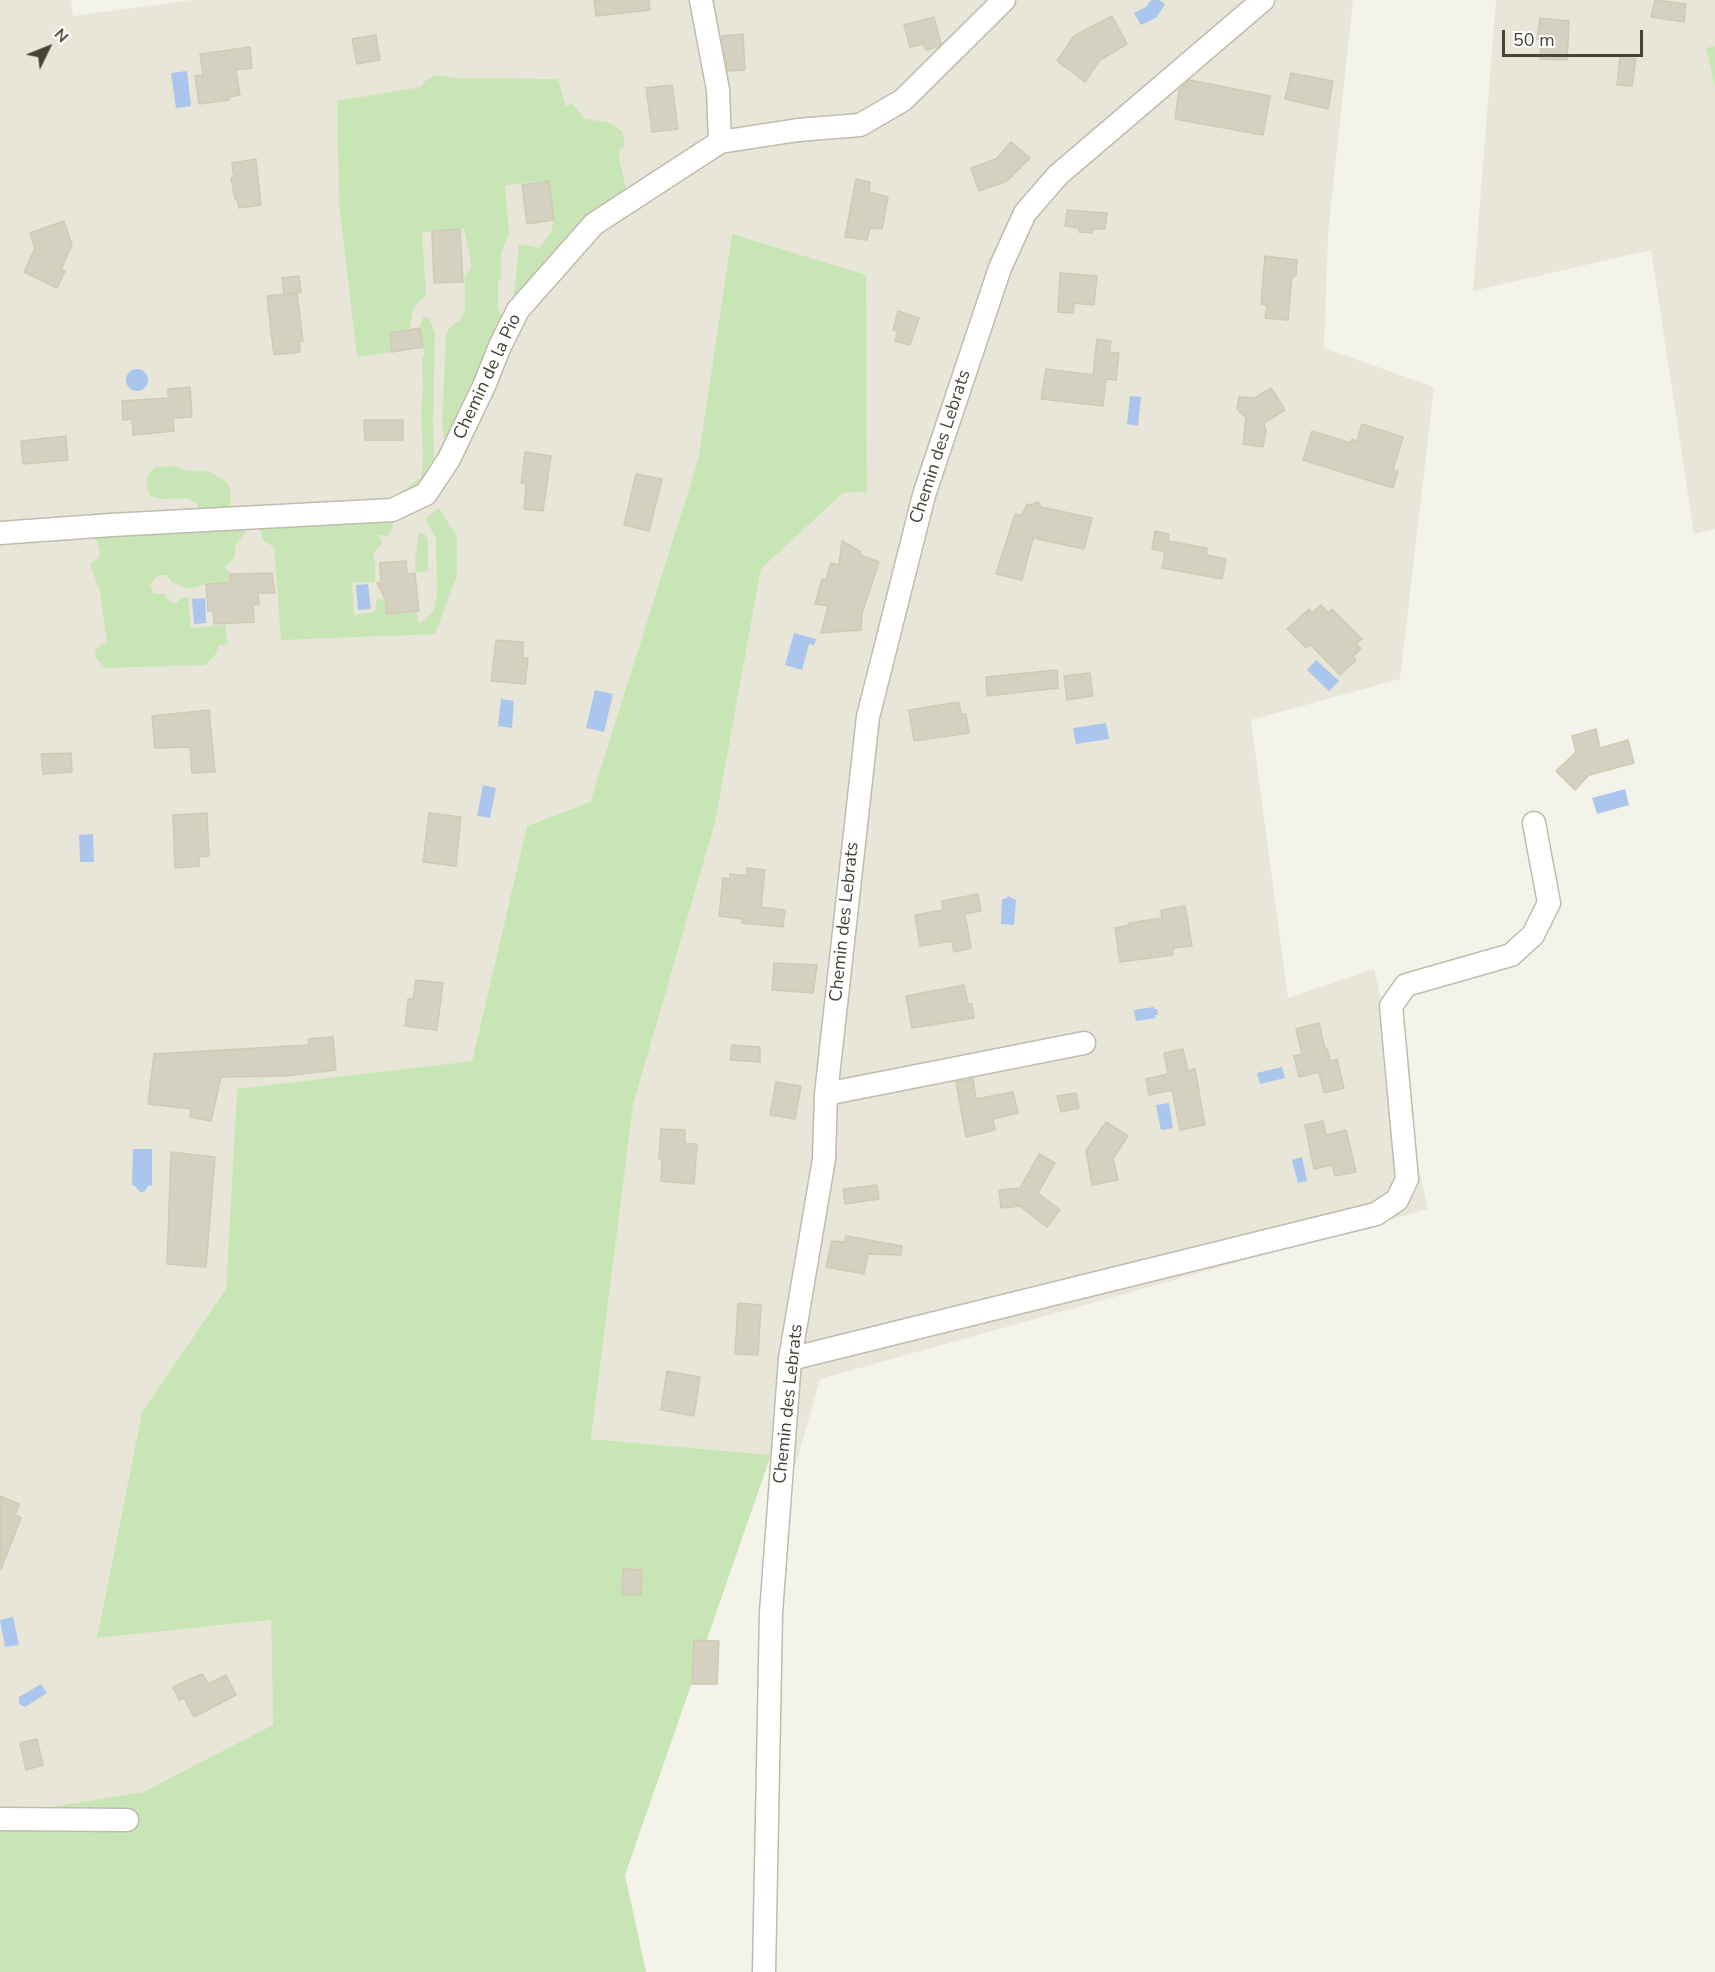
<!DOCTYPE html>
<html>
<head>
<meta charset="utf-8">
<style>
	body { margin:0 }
	#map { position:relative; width:1715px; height:1972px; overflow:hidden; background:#f4f3ea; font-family:"Nunito Sans",sans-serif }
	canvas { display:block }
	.north { position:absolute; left:18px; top:18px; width:60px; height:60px; -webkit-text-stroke:4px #fff; paint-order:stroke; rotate:47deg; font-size:16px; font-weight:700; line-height:24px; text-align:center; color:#484438 }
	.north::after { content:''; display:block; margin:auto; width:21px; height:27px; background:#484438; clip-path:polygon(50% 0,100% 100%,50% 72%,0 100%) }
	.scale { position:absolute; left:1502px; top:30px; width:141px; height:27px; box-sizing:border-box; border:3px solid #484438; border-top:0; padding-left:8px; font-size:18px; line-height:21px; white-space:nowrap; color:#484438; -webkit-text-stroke:4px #fff; paint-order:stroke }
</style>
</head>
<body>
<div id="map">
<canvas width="1715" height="1972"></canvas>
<div class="north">N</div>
<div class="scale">50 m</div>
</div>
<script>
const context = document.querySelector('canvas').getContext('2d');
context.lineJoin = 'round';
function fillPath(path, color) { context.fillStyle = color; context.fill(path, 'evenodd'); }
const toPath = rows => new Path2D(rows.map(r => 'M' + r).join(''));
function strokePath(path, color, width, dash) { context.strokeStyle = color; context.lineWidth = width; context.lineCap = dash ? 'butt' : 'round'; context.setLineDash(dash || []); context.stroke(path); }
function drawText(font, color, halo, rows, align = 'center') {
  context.font = font + ' "Nunito Sans",sans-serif'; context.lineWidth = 4.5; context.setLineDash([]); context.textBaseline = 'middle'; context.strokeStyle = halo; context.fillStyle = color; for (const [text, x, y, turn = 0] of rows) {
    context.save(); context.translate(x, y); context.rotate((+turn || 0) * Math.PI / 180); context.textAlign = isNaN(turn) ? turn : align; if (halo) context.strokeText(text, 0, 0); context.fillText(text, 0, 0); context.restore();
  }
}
fillPath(toPath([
	[0,0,71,0,73,16,192,0,1353,0,1328,234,1324,348,1434,387,1400,679,1251,720,1288,998,1374,969,1428,1209,820,1379,796,1463,771,1455,591,1439,633,1105,715,823,761,569,843,493,867,492,732,234,698,460,590,802,527,826,472,1061,237,1090,226,1289,142,1412,98,1638,271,1620,273,1726,143,1792,0,1815],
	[1496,0,1715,0,1715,529,1694,534,1651,250,1473,291]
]), '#e8e6d8');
fillPath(toPath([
	[1715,46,1715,86,1706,48],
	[436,75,453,78,558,79,566,107,572,103,585,119,607,122,622,131,625,145,620,149,619,158,626,189,618,199,572,233,551,254,518,299,514,295,519,244,539,248,551,233,554,220,548,181,505,185,509,233,501,253,501,281,498,281,498,310,505,319,445,445,442,424,446,335,450,327,459,321,465,313,465,276,471,269,471,262,464,229,422,232,426,294,413,309,409,330,392,352,357,357,339,203,337,101,421,87,426,80],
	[732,234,866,275,867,492,843,493,761,569,715,823,633,1105,591,1439,771,1455,625,1875,646,1972,0,1972,0,1815,143,1792,273,1725,271,1620,97,1638,142,1412,226,1289,237,1089,472,1061,527,826,590,802,698,460],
	[424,316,430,320,435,334,433,420,434,470,430,478,402,498,401,492,421,477,422,473,423,454,421,412,423,392,422,359,425,351,423,347,420,325],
	[175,466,185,470,211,472,224,480,230,488,231,515,246,532,236,544,234,558,225,567,230,574,230,583,206,584,189,589,172,582,167,575,161,575,155,578,150,586,154,594,165,594,166,598,174,603,177,603,181,598,188,597,191,628,225,625,228,644,219,645,215,655,205,665,105,668,96,658,95,650,102,644,107,643,100,592,90,564,99,558,100,551,97,541,90,535,182,530,188,534,196,529,198,515,197,504,188,498,162,499,150,496,147,486,147,477,155,467],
	[439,508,457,537,457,575,435,634,281,640,274,547,264,541,258,526,389,518,393,525,390,533,388,536,376,535,381,539,381,545,373,555,375,562,375,582,352,583,354,615,375,612,377,599,380,599,386,601,387,614,417,611,418,622,422,622,433,612,437,594,436,538,425,519],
	[419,533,422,533,428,539,428,571,416,572,415,560]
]), '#c8e6b5');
fillPath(toPath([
	[1151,0,1159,0,1165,4,1156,18,1141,25,1134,13,1146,7],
	[187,71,191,106,176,108,171,73],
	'126 380a11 11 0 1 1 22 0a11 11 0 1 1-22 0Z',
	[1130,396,1141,397,1138,426,1127,424],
	[368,584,371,609,358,610,356,585],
	[205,598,206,623,194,624,192,599],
	[794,633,816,639,814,645,809,644,802,670,785,665],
	[1316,660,1339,681,1329,691,1307,670],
	[595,690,613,694,604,732,586,728],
	[501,699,514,701,512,728,498,726],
	[1106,723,1109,739,1076,744,1073,728],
	[483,785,496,788,490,818,477,816],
	[1625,789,1629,805,1597,814,1592,798],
	[93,834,94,862,80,862,79,835],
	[1008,896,1016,900,1014,925,1001,924,1002,899,1005,899],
	[1154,1007,1154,1009,1157,1009,1158,1015,1155,1015,1156,1018,1136,1021,1134,1010],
	[1282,1067,1285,1078,1260,1084,1257,1073],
	[1169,1103,1173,1128,1161,1130,1156,1105],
	[133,1149,152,1149,152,1186,149,1185,144,1192,140,1192,135,1186,132,1185],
	[1302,1157,1307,1181,1298,1183,1292,1160],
	[13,1617,19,1645,5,1647,0,1620],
	[41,1684,47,1693,25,1707,19,1704,19,1697]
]), '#aac6ed');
const building = toPath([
	[594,0,649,0,650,10,596,16,594,0],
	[1655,0,1686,4,1684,22,1651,17,1655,0],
	[1112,16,1127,44,1100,60,1085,82,1057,61,1074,36,1112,16],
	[934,17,941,44,937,47,926,50,923,44,910,47,904,25,934,17],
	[1540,18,1569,21,1567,60,1540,59,1541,40,1537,39,1540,18],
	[743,34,745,70,728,71,722,36,743,34],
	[376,35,380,60,357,64,352,39,376,35],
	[250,47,252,68,236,70,240,95,229,97,229,100,199,104,195,76,203,75,200,54,250,47],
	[1620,56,1636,59,1632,86,1617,85,1620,56],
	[1291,73,1333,81,1328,109,1285,99,1291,73],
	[1190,80,1270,96,1263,135,1175,119,1179,90,1190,80],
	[672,85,678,129,652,132,646,88,672,85],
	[1011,142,1030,158,1007,181,979,191,971,168,996,159,1011,142],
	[256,159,261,205,239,208,237,199,235,199,231,178,234,178,232,163,256,159],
	[856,179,870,182,869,192,888,197,882,229,870,228,867,240,845,237,856,179],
	[549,181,554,220,527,224,522,185,549,181],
	[1067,210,1107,213,1105,229,1093,229,1092,233,1079,232,1079,228,1065,226,1067,210],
	[64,221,72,245,61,269,65,271,57,288,24,272,35,248,30,233,64,221],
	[460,229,463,282,434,283,432,231,460,229],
	[1265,256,1297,260,1296,276,1292,276,1288,320,1265,318,1267,305,1261,304,1265,256],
	[1060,273,1097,276,1094,305,1074,303,1073,313,1058,312,1060,273],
	[299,276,301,292,297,293,303,341,299,342,300,352,274,355,267,296,296,293,284,294,282,278,299,276],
	[898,311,919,318,910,345,895,341,898,331,893,330,898,311],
	[420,328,423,347,392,352,390,333,420,328],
	[1097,339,1111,341,1109,352,1119,353,1116,380,1106,379,1103,406,1041,399,1046,369,1093,375,1097,339],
	[190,387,192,417,173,418,174,431,133,435,132,419,123,420,122,401,168,398,168,389,190,387],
	[1271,388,1285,410,1264,423,1266,431,1263,447,1243,444,1246,418,1237,409,1239,397,1255,398,1271,388],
	[364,420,403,420,403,440,365,440,364,420],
	[1362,424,1403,437,1393,470,1398,471,1393,488,1303,460,1312,431,1351,443,1352,439,1357,441,1362,424],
	[66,436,68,460,23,464,21,441,66,436],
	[525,452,551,456,543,511,524,509,526,484,521,483,525,452],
	[636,474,662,479,649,531,624,525,636,474],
	[1038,502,1041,507,1092,518,1084,549,1033,538,1022,580,996,574,1015,514,1022,515,1027,504,1031,505,1038,502],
	[1155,531,1169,534,1168,541,1207,548,1206,555,1226,559,1222,579,1162,568,1165,552,1152,549,1155,531],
	[842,541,861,552,860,555,879,562,862,613,861,630,821,633,828,606,815,604,822,579,826,580,831,563,839,565,842,541],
	[406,561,407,574,415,573,419,611,387,614,386,601,377,583,381,583,380,563,406,561],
	[272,573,275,593,258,593,259,605,253,605,254,622,214,624,213,611,208,611,206,584,230,583,230,574,272,573],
	[1321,605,1328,613,1332,609,1362,639,1356,644,1361,649,1353,656,1356,660,1340,675,1310,644,1306,648,1287,629,1309,609,1312,613,1321,605],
	[496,640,523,642,523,658,528,658,525,684,491,681,496,640],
	[1057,670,1058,688,987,696,986,677,1057,670],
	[1090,673,1093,696,1067,700,1064,676,1090,673],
	[959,702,961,714,966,714,969,733,914,741,909,710,959,702],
	[209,710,215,772,192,773,190,747,155,748,152,716,209,710],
	[1596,729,1600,748,1628,740,1634,763,1589,775,1575,790,1556,771,1576,752,1572,736,1596,729],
	[71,753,72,772,43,774,41,754,71,753],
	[207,813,209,856,199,857,199,866,175,868,173,815,207,813],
	[429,813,461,817,456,866,423,862,429,813],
	[747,868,765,870,761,907,785,910,783,927,742,923,742,919,719,916,723,878,730,879,730,874,747,876,747,868],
	[978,894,981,911,965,914,971,948,954,952,952,941,920,946,915,915,943,910,942,901,978,894],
	[1185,906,1192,946,1173,948,1173,955,1120,962,1115,928,1129,925,1129,923,1162,918,1161,910,1185,906],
	[774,963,817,965,813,993,772,990,774,963],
	[416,980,443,983,437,1030,405,1026,408,999,413,999,416,980],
	[964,985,968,1004,972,1004,974,1018,912,1028,906,996,964,985],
	[1319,1023,1325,1049,1327,1048,1330,1061,1337,1059,1344,1088,1324,1093,1319,1072,1299,1077,1294,1056,1302,1054,1296,1029,1319,1023],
	[333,1037,336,1070,285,1076,221,1077,211,1121,190,1117,191,1109,148,1104,154,1054,309,1045,308,1039,333,1037],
	[732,1045,760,1047,760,1062,730,1060,732,1045],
	[1183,1049,1188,1071,1195,1069,1205,1125,1180,1130,1172,1090,1149,1095,1146,1079,1168,1074,1164,1053,1183,1049],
	[973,1079,976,1099,1013,1092,1018,1113,993,1119,995,1130,966,1137,956,1082,973,1079],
	[776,1082,801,1086,795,1119,770,1115,776,1082],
	[1076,1093,1079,1108,1061,1112,1057,1096,1076,1093],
	[1323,1121,1326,1135,1346,1130,1356,1172,1335,1176,1332,1165,1314,1169,1305,1125,1323,1121],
	[1106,1122,1128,1136,1113,1158,1118,1180,1092,1185,1086,1151,1106,1122],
	[661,1129,685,1130,685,1144,697,1144,694,1184,661,1181,662,1159,659,1159,661,1129],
	[171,1152,215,1157,206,1267,167,1264,171,1152],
	[1039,1154,1055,1163,1038,1193,1060,1210,1047,1227,1020,1206,1001,1208,999,1190,1020,1188,1039,1154],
	[877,1185,879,1199,845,1204,843,1189,877,1185],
	[846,1236,902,1246,901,1255,868,1254,864,1274,826,1267,832,1241,845,1242,846,1236],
	[738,1303,761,1305,758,1355,735,1354,738,1303],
	[667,1371,700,1377,694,1416,661,1410,667,1371],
	[0,1496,19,1504,15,1515,21,1518,1,1569,0,1496],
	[623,1569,642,1570,641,1595,622,1595,623,1569],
	[694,1640,719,1641,717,1684,692,1684,694,1640],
	[202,1674,208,1684,226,1675,236,1695,194,1717,184,1698,179,1700,173,1687,202,1674],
	[37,1739,43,1765,26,1770,20,1743,37,1739]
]);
fillPath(building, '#d5d1c0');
strokePath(building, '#d0cab4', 1.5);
const minor = toPath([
	[701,0,718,90,720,142],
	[0,533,111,525,392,510,426,494,449,459,484,386,500,346,518,310,594,224,720,142,798,130,860,125,903,100,1004,0],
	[826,1094,1084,1043],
	[790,1359,1376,1214,1397,1200,1407,1179,1391,1006,1406,985,1511,955,1533,935,1549,903,1534,823],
	[0,1819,127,1820],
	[764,1972,771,1613,790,1359,824,1159,826,1094,868,717,924,495,1000,268,1025,213,1058,175,1263,0]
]);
strokePath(minor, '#bfbcad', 25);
strokePath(minor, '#fff', 22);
drawText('18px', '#484438', '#fff', [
	["Chemin de la Pio",488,377,-65],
	["Chemin des Lebrats",941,447,-72],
	["Chemin des Lebrats",845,922,-84],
	["Chemin des Lebrats",789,1404,-84]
]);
</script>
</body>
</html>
